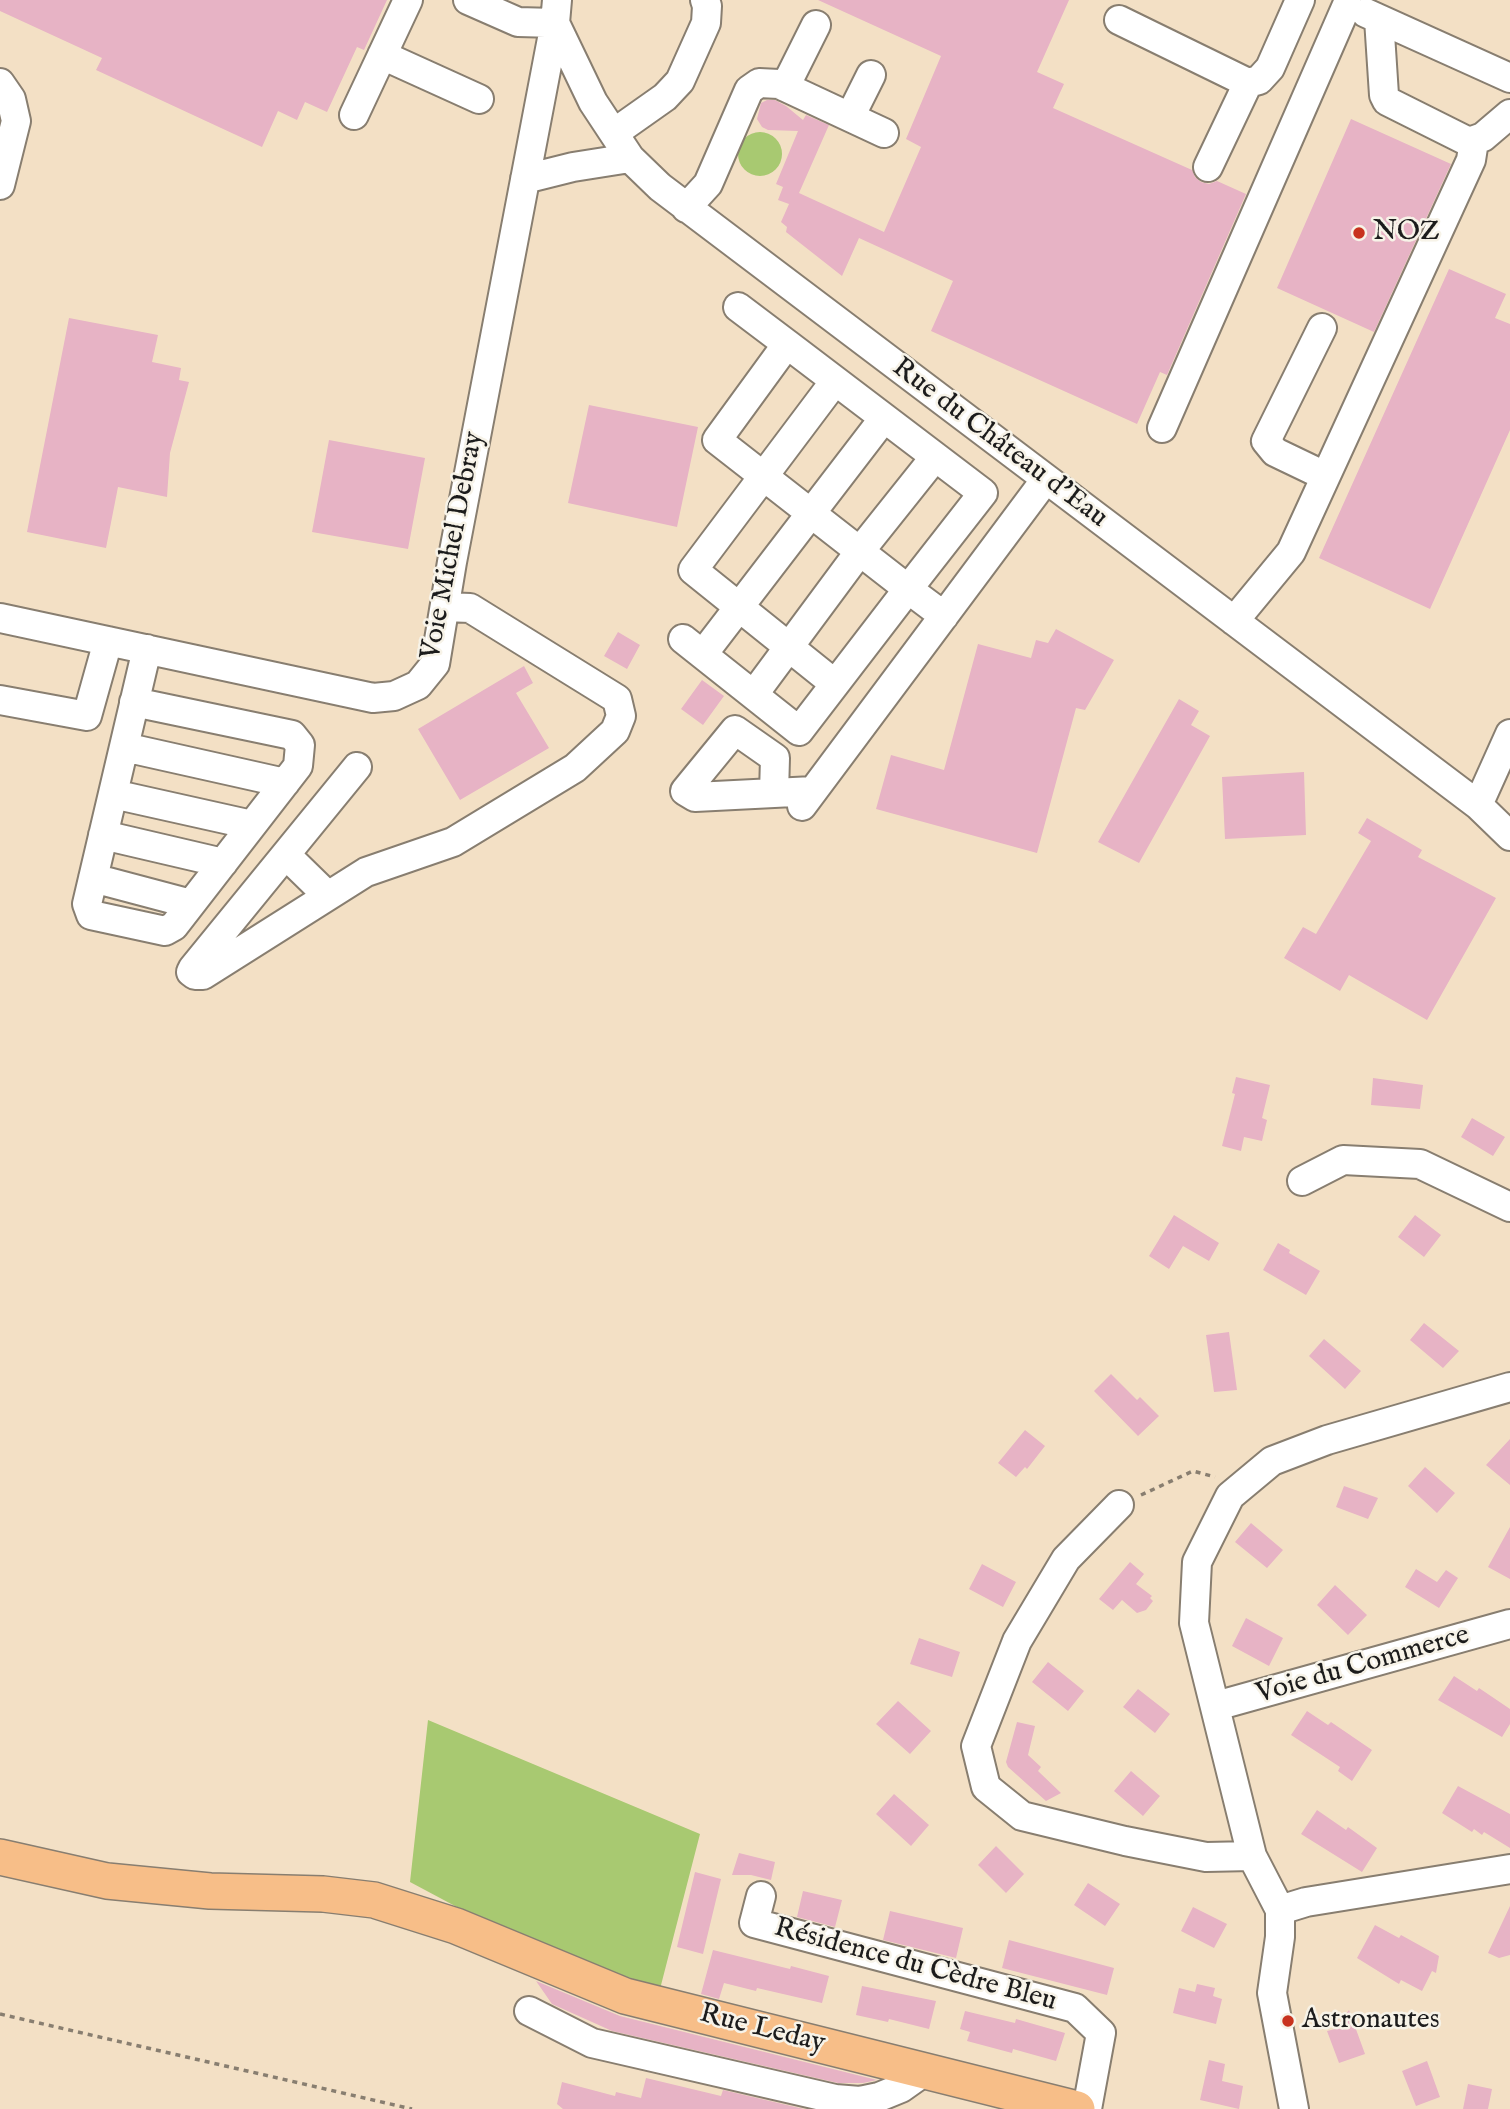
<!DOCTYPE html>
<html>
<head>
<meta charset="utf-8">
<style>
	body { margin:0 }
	canvas { display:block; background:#f3e0c5 }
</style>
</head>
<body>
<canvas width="1510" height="2109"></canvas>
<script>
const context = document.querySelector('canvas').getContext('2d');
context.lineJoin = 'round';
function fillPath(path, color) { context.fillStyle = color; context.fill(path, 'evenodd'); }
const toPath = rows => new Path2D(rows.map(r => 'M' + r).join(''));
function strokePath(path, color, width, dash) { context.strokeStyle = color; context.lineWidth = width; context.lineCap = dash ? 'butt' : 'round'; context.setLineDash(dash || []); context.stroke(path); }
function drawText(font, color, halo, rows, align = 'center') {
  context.font = font + ' "IM FELL English",serif'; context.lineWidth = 5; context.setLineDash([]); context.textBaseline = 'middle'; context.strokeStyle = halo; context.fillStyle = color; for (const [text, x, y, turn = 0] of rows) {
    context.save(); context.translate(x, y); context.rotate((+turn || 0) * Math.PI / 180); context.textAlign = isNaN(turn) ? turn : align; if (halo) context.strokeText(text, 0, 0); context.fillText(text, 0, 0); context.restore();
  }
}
fillPath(toPath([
	'738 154a22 22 0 1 1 44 0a22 22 0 1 1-44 0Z',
	[428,1720,700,1834,660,1989,500,1930,410,1882]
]), '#a8c971');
fillPath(toPath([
	[0,0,387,0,364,50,357,47,327,112,305,102,297,120,278,111,262,147,96,70,102,58,0,11],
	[818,0,1069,0,1037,72,1064,84,1053,108,1192,170,1195,177,1201,182,1209,184,1217,181,1246,194,1167,375,1160,372,1137,424,931,331,953,281,859,238,842,276,786,232,787,227,781,222,789,204,778,200,783,187,776,184,798,131,768,130,762,127,757,119,761,103,767,100,775,100,786,106,803,120,806,115,829,125,799,193,884,232,921,147,906,139,941,56],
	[1351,119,1451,164,1374,332,1277,288],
	[1449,269,1506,294,1495,318,1510,324,1510,430,1430,609,1319,558],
	[69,318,158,335,152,362,181,368,179,380,189,382,170,453,167,497,118,487,106,548,27,532],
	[589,405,698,427,677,527,568,503],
	[329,440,425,458,408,549,312,532],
	[1056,629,1114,660,1085,710,1076,708,1037,853,876,809,891,755,944,770,978,644,1031,658,1036,640,1048,643],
	[618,632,640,645,627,669,604,656],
	[524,666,533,683,516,693,549,748,460,800,418,729],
	[702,680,724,696,703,725,681,709],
	[1179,699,1199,711,1191,725,1210,736,1139,863,1098,842],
	[1304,772,1306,835,1225,839,1222,777],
	[1367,818,1422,850,1418,857,1496,898,1427,1020,1349,975,1340,991,1284,958,1303,927,1316,934,1371,841,1358,833],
	[1236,1077,1270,1085,1262,1118,1267,1120,1262,1141,1244,1137,1241,1151,1222,1146,1235,1094,1232,1093],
	[1373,1078,1423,1085,1420,1109,1371,1105],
	[1472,1118,1505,1137,1493,1156,1461,1137],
	[1174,1215,1219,1243,1209,1261,1183,1246,1169,1269,1149,1256],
	[1415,1215,1441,1235,1424,1257,1398,1237],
	[1278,1243,1290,1250,1289,1253,1320,1271,1306,1295,1263,1270],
	[1424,1323,1459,1351,1443,1368,1410,1340],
	[1229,1332,1237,1390,1214,1392,1206,1335],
	[1324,1339,1361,1371,1345,1389,1309,1356],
	[1111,1374,1137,1400,1140,1397,1159,1416,1138,1436,1094,1391],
	[1025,1430,1045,1446,1027,1469,1025,1467,1016,1477,998,1463],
	[1510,1439,1510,1485,1486,1465],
	[1425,1467,1455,1493,1437,1513,1408,1486],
	[1344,1486,1378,1498,1368,1519,1336,1507],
	[1251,1523,1283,1550,1267,1568,1235,1542],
	[1510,1527,1510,1579,1488,1567],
	[1130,1562,1144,1574,1136,1584,1152,1596,1150,1598,1153,1601,1146,1610,1137,1613,1122,1600,1113,1610,1099,1599],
	[982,1564,1016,1582,1003,1607,969,1589],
	[1416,1569,1437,1582,1446,1570,1458,1578,1439,1608,1405,1587],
	[1335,1585,1367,1615,1348,1635,1317,1605],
	[1246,1618,1283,1638,1269,1666,1232,1646],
	[919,1638,960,1652,952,1677,910,1664],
	[1048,1662,1084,1691,1068,1711,1032,1682],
	[1454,1676,1477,1691,1479,1688,1510,1709,1510,1724,1502,1737,1438,1700],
	[1138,1689,1170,1714,1155,1733,1123,1707],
	[898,1701,931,1731,910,1754,876,1724],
	[1307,1711,1328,1725,1331,1722,1372,1750,1352,1781,1338,1771,1340,1767,1291,1735],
	[1017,1722,1035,1726,1028,1755,1041,1767,1038,1771,1061,1793,1046,1801,1008,1767,1006,1762],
	[1131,1771,1160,1796,1143,1816,1114,1791],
	[1458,1786,1510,1814,1510,1848,1484,1832,1482,1835,1474,1829,1472,1832,1442,1813],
	[894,1794,929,1825,911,1846,876,1814],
	[1317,1810,1346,1830,1348,1827,1377,1848,1362,1872,1301,1834],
	[996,1846,1024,1874,1006,1893,978,1865],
	[739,1853,775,1862,771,1880,751,1875,732,1875],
	[695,1872,721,1879,703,1954,677,1947],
	[1088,1883,1120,1904,1105,1926,1074,1905],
	[803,1891,842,1900,835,1927,797,1917],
	[1510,1906,1510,1955,1499,1958,1488,1953],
	[1193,1907,1227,1924,1214,1948,1181,1931],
	[890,1911,963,1928,956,1958,883,1940],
	[1375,1925,1399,1938,1401,1935,1439,1956,1436,1973,1432,1971,1422,1991,1401,1980,1399,1984,1357,1958],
	[1009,1940,1114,1968,1107,1995,1002,1968],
	[713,1950,790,1969,791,1966,829,1976,822,2003,757,1988,756,1991,724,1983,719,1999,701,1994],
	[536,1981,620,2016,877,2080,863,2083,838,2083,612,2031,552,2004],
	[1197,1984,1215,1988,1213,1996,1222,1999,1216,2024,1173,2013,1179,1988,1195,1992],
	[862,1986,936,2001,929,2029,889,2019,888,2022,856,2015],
	[1349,2010,1365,2054,1339,2063,1327,2031,1335,2029],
	[965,2011,1015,2023,1016,2019,1065,2033,1056,2061,1013,2049,1012,2053,967,2041,970,2032,960,2029],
	[1209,2060,1225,2064,1222,2081,1243,2086,1239,2109,1200,2100],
	[1427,2061,1440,2097,1416,2106,1402,2071],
	[646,2078,721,2096,723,2090,804,2109,563,2109,557,2104,562,2082,615,2096,616,2092,641,2098],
	[1468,2084,1492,2089,1488,2109,1463,2109]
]), '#e7b3c5');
const minor = toPath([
	[557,0,555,23,593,102,630,158,660,187,1478,805,1510,836],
	[1366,13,1510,78],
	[1379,19,1384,95,1387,101,1469,142,1483,137,1510,114],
	[1119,20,1248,83,1259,80,1270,68,1300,0],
	[382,55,479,99],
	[0,83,11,99,16,121,0,185],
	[785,87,816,25],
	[354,115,408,0],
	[850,117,871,75],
	[614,133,665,97,680,81,706,23,707,6,705,0],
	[1208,167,1248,83],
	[525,179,573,167,630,158],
	[686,208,708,184,749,90,759,83,779,84,884,133],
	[738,307,787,344],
	[1322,328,1266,441,1275,452,1325,476],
	[1162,428,1347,5],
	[0,618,373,698,394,696,418,685,435,664,452,562,555,23,518,22,468,0],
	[1234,621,1291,552,1471,160,1474,141],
	[683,639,799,731,908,589,983,493,787,344,717,440,908,589,944,616],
	[703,654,884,418],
	[835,684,693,570,835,381],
	[754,694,860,551,935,457],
	[0,700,87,716,108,641],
	[134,702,292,735,300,745,298,766,174,926,165,931,91,915,87,904,147,649],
	[124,747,285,783],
	[357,767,193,968,191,972,195,975,203,975,366,872,453,842,575,768,615,731,621,716,617,699,470,608,445,607],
	[774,793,775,758,735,730,685,791,695,797,774,793,813,791],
	[113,794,252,825],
	[1478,805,1510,734],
	[802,806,1046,479],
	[103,835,223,863],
	[286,855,328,896],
	[93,878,191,904],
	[1302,1181,1343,1160,1420,1164,1510,1207],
	[1119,1505,1066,1559,1017,1641,976,1746,986,1787,1022,1816,1125,1841,1206,1857,1252,1856],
	[1216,1706,1510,1624],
	[761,1896,754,1923,1075,2008,1101,2033,1087,2109],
	[1280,1910,1306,1902,1510,1869],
	[529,2011,592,2043,835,2099,860,2101,879,2097,901,2088,925,2071],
	[1294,2109,1272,1993,1280,1937,1280,1910,1252,1856,1194,1623,1197,1562,1230,1496,1272,1461,1327,1440,1510,1387]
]);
const major = toPath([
	[0,1857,107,1881,210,1891,323,1894,374,1900,456,1926,625,1996,1077,2109]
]);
strokePath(minor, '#887e70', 32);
strokePath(major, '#887e70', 38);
strokePath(toPath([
	[1141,1495,1193,1471,1215,1477],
	[0,2014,412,2109]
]), '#887e70', 3.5, [5, 5]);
strokePath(minor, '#fff', 28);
strokePath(major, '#f7be88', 35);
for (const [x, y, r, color] of [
	[1359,233,7,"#c8321e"],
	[1288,2021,7,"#c8321e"]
]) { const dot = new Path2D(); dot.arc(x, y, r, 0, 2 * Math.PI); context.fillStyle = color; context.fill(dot); strokePath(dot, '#f7f3e8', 2.5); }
drawText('28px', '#1c1c1c', '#f7f3e8', [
	["NOZ",1373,233],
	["Astronautes",1302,2021]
], 'left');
drawText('28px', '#1c1c1c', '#f7f3e8', [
	["Rue du Château d'Eau",999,444,37],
	["Voie Michel Debray",454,546,-79],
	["Voie du Commerce",1363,1666,-16],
	["Résidence du Cèdre Bleu",915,1966,15],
	["Rue Leday",762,2030,14]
]);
</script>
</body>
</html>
